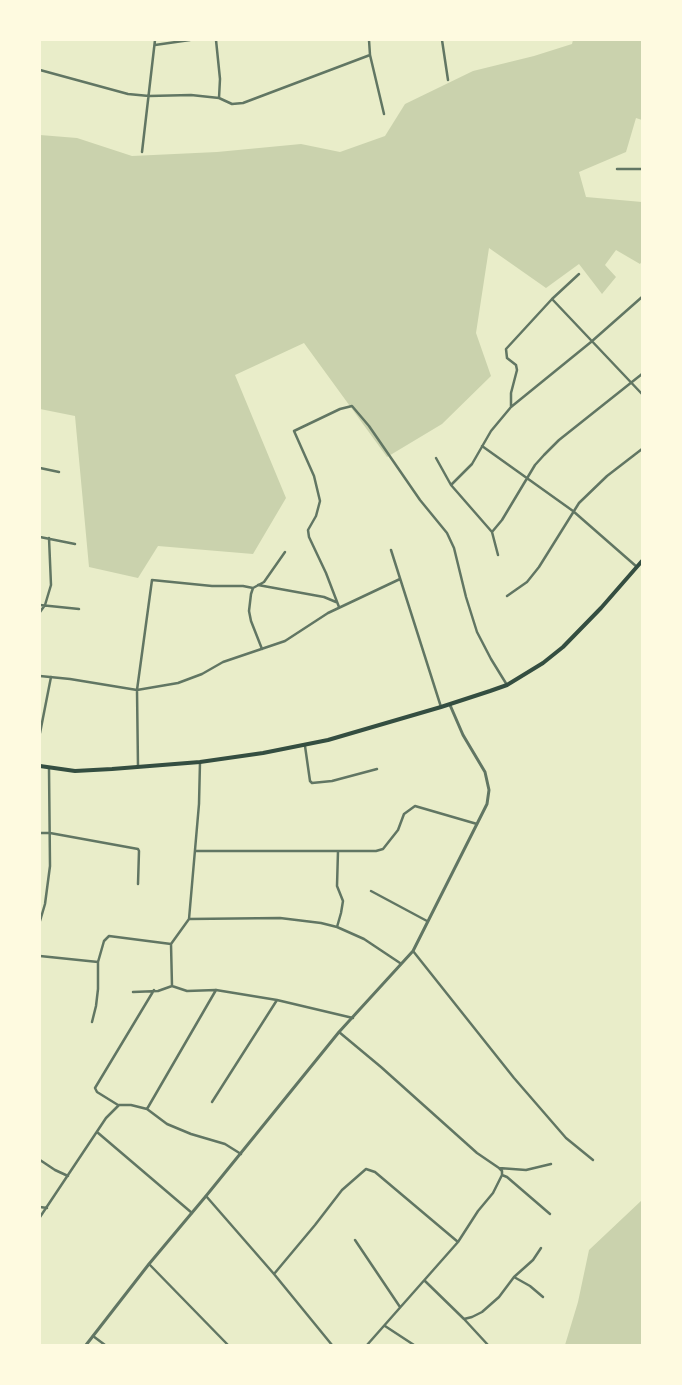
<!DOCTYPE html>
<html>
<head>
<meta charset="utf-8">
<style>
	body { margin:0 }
	#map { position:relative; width:682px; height:1385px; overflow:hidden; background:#e9edc9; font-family:"Crimson Pro",serif }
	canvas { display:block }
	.frame { position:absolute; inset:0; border:41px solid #fefae0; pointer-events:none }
</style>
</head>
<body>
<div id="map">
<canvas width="682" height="1385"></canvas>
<div class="frame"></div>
</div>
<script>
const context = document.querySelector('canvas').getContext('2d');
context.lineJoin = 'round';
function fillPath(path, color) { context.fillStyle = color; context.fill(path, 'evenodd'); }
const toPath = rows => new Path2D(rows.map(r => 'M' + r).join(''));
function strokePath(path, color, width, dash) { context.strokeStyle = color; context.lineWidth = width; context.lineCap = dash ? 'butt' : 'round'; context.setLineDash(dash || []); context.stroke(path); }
fillPath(toPath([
	[573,40,642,40,642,120,636,118,626,152,579,172,586,197,642,202,642,261,640,264,616,250,605,265,616,277,602,294,579,264,546,288,489,248,476,333,491,376,442,424,387,457,304,343,235,375,286,498,253,554,158,546,138,578,89,567,75,416,40,409,40,135,77,138,132,156,217,152,301,144,340,152,385,136,405,104,473,71,534,56,572,44],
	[642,1200,642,1345,565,1345,578,1302,589,1250]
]), '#cad2ad');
strokePath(toPath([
	[216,40,220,79,219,98],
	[369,40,370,55,384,114],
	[442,40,448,80],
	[155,45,190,40],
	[40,70,128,94,149,96,191,95,219,98,232,104,243,103,370,55],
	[142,152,155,40],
	[617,169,642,169],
	[552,299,642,394],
	[511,407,511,393,517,370,516,365,507,358,506,349,552,299,579,274],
	[482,446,573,511,637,567],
	[436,458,451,485],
	[40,468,59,472],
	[492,532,502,520,535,465,544,455,559,440,642,374],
	[40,537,75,544],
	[391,550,441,707],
	[498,555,492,532,451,485,472,464,491,431,511,407,591,342,642,297],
	[258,585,324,597,336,602],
	[507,596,527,582,539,567,579,503,607,476,642,449],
	[40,605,79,609],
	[339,607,326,573,309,537,308,530,316,516,320,501,314,476,294,431,340,409,352,406,369,426,420,500,447,533,454,548,466,597,477,632,491,659,507,685],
	[40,612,45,605,51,585,49,538],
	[262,649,251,621,249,611,251,594,253,588,264,582,285,552],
	[40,676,70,679,137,690,178,683,202,674,223,662,285,641,328,613,400,579],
	[40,733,51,677],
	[305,746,310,781,312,783,332,781,377,769],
	[138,767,137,690,152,580,212,586,243,586,253,588],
	[40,833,50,833,138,849,139,851,138,884],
	[195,851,376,851,383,849,398,830,404,814,415,806,477,824],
	[371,891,427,921],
	[189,919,280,918,321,923,337,927,364,939,400,963],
	[40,921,45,904,50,866,49,768],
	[337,927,341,913,343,901,337,886,338,851],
	[413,951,514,1078,566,1138,593,1160],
	[40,956,98,962,104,941,109,936,171,944],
	[172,986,171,944,189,919,199,804,200,762],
	[133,992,158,991,172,986,187,991,216,990,277,1000,353,1018],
	[92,1022,96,1006,98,989,98,962],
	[339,1032,381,1067,477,1153,499,1168,502,1171,502,1175,507,1177,550,1214],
	[212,1102,277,1000],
	[118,1105,97,1092,95,1088,154,990],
	[147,1109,216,990],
	[97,1132,192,1213],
	[40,1160,55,1170,68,1176],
	[499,1168,526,1170,551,1164],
	[206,1196,274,1274,332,1345],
	[40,1207,47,1208],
	[40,1217,106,1118,119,1105,131,1105,147,1109,167,1124,191,1134,225,1144,241,1154],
	[355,1240,400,1307],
	[149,1264,228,1345],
	[274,1274,315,1225,342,1190,366,1169,375,1172,458,1242],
	[514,1277,530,1286,543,1297],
	[425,1281,464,1319,488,1345],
	[464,1319,472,1317,482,1312,499,1297,514,1277,533,1260,541,1248],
	[385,1326,414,1345],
	[93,1336,105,1345],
	[367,1345,458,1242,478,1211,493,1193,502,1175]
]), '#617663', 2.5);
strokePath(toPath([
	[86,1345,149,1264,206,1196,339,1032,413,951,487,804,489,790,485,772,463,735,450,705]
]), '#617663', 3);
strokePath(toPath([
	[40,766,75,771,112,769,200,762,263,753,328,740,441,707,490,691,507,685,543,663,563,647,601,608,642,561]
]), '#344e41', 4);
</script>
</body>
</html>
